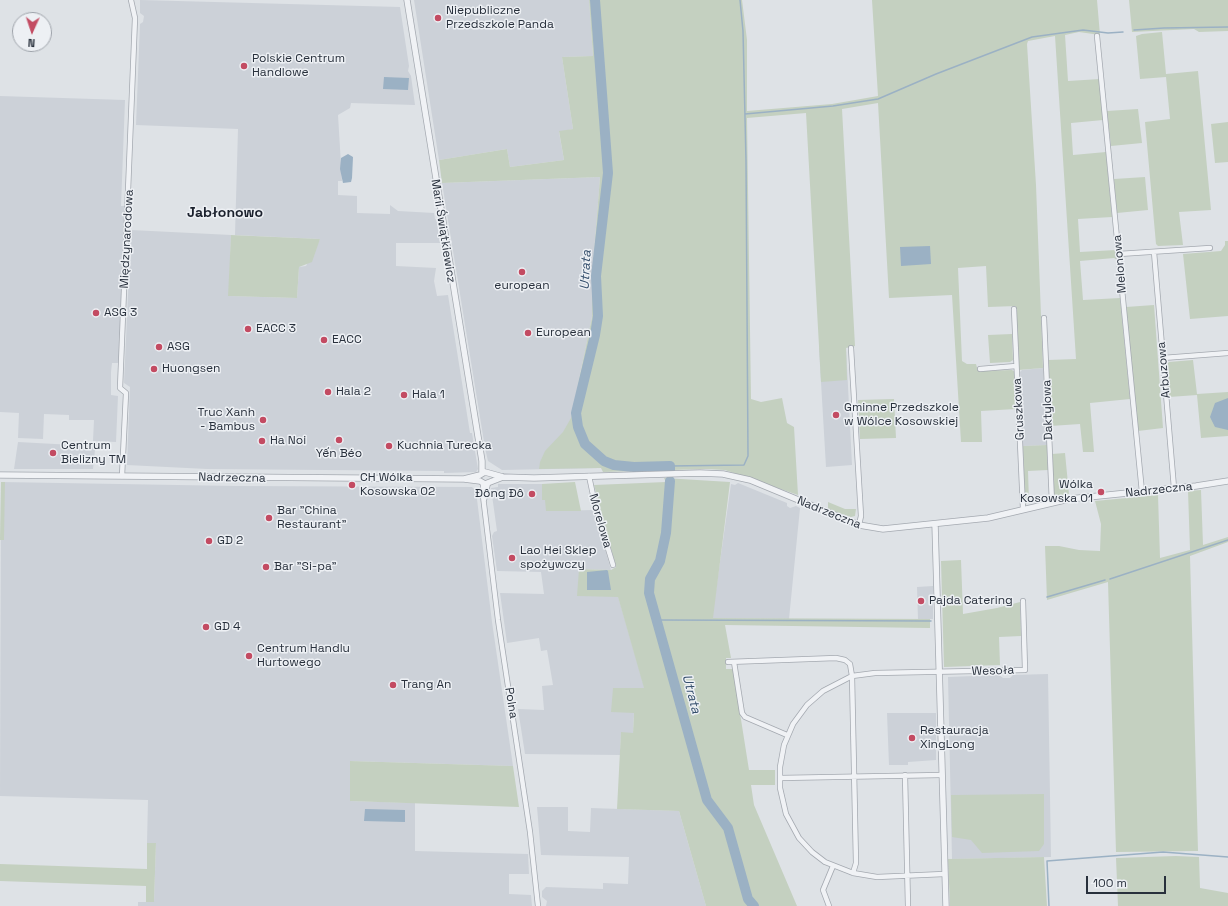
<!DOCTYPE html>
<html>
<head>
<meta charset="utf-8">
<style>
	body { margin:0 }
	#map { position:relative; width:1228px; height:906px; overflow:hidden; background:#dee2e6; font-family:"Space Grotesk",sans-serif }
	canvas { display:block }
	.north { position:absolute; left:12px; top:12px; width:40px; height:40px; box-sizing:border-box; background:#edf0f4; border:1px solid #9ea3aa; border-radius:50%; rotate:183deg; font-size:11px; font-weight:700; line-height:16px; text-align:center; color:#28303c }
	.north::after { content:''; display:block; margin:auto; width:14px; height:18px; background:#c34b62; clip-path:polygon(50% 0,100% 100%,50% 72%,0 100%) }
	.scale { position:absolute; left:1086px; top:876px; width:80px; height:18px; box-sizing:border-box; border:2px solid #28303c; border-top:0; padding-left:5px; font-size:12px; line-height:14px; white-space:nowrap; color:#28303c; -webkit-text-stroke:3px #edf0f4; paint-order:stroke }
</style>
</head>
<body>
<div id="map">
<canvas width="1228" height="906"></canvas>
<div class="north">N</div>
<div class="scale">100 m</div>
</div>
<script>
const context = document.querySelector('canvas').getContext('2d');
context.lineJoin = 'round';
function fillPath(path, color) { context.fillStyle = color; context.fill(path, 'evenodd'); }
const toPath = rows => new Path2D(rows.map(r => 'M' + r).join(''));
function strokePath(path, color, width, dash) { context.strokeStyle = color; context.lineWidth = width; context.lineCap = dash ? 'butt' : 'round'; context.setLineDash(dash || []); context.stroke(path); }
function drawText(font, color, halo, rows, align = 'center') {
  context.font = font + ' "Space Grotesk",sans-serif'; context.lineWidth = 3; context.setLineDash([]); context.textBaseline = 'middle'; context.strokeStyle = halo; context.fillStyle = color; for (const [text, x, y, turn = 0] of rows) {
    context.save(); context.translate(x, y); context.rotate((+turn || 0) * Math.PI / 180); context.textAlign = isNaN(turn) ? turn : align; if (halo) context.strokeText(text, 0, 0); context.fillText(text, 0, 0); context.restore();
  }
}
fillPath(toPath([
	[140,0,400,7,409,66,408,71,411,76,415,105,351,103,350,108,338,115,342,181,338,181,338,195,357,196,357,213,390,214,390,205,398,211,434,213,435,219,437,220,440,243,396,243,396,266,436,268,434,281,437,296,448,295,470,433,472,433,478,469,476,472,444,473,444,471,207,469,127,465,130,387,124,383,131,230,231,235,229,296,297,298,299,267,306,266,320,239,235,235,238,129,136,125,140,24,143,22,144,16,140,13],
	[414,0,589,0,593,56,562,57,573,129,559,132,564,160,510,167,507,149,439,160],
	[0,96,125,100,121,206,126,206,120,363,112,363,111,372,111,395,118,396,116,442,93,441,94,420,69,420,69,415,44,414,43,439,18,438,19,413,0,412],
	[600,177,592,278,592,317,571,418,601,468,502,470,488,461,485,448,442,183],
	[846,347,852,465,826,467,819,348],
	[1043,368,1047,445,1023,446,1020,372,1022,370],
	[18,442,92,446,95,450,93,469,14,469],
	[1,482,236,486,472,487,476,491,492,622,513,766,350,761,350,801,415,803,415,851,528,854,529,874,509,874,509,894,531,895,532,906,138,906,138,902,154,902,156,843,147,843,148,800,0,796],
	[738,483,787,503,787,506,790,508,796,506,800,508,789,619,712,618,731,484,735,485],
	[498,484,542,484,542,500,546,500,546,511,594,510,611,570,579,569,613,596,618,596,645,689,613,688,634,712,633,733,621,733,620,755,525,754,518,709,544,710,542,686,553,685,547,650,541,651,539,638,507,643,500,593,544,594,541,572,497,571,492,536,494,532,497,531,491,488,498,487],
	[933,586,933,619,918,619,917,587],
	[1048,674,1051,857,952,859,948,677,999,675,1003,678,1010,678,1013,675],
	[887,713,936,713,936,760,908,762,908,765,889,765],
	[537,807,568,807,568,831,590,832,591,808,679,811,706,906,546,906,547,901,542,897,542,891,546,887,603,889,603,883,628,884,629,857,541,855]
]), '#ccd1d8');
fillPath(toPath([
	[589,0,742,0,747,40,747,111,832,104,878,96,872,0,1097,0,1100,35,1079,32,1065,35,1068,81,1100,79,1103,120,1071,123,1073,155,1106,152,1112,217,1078,219,1080,252,1116,250,1117,260,1114,258,1080,261,1083,300,1120,298,1130,399,1090,403,1094,452,1083,452,1080,424,1050,426,1048,360,1076,359,1055,36,1028,41,1027,44,1036,185,1043,368,1018,370,1016,306,988,307,986,266,958,268,962,361,967,364,976,364,978,371,1012,370,1015,372,1016,409,981,411,982,442,961,442,952,295,889,298,878,103,842,109,855,346,846,348,847,380,821,382,806,113,747,118,751,399,761,402,782,398,787,423,794,427,798,495,725,470,706,469,603,472,601,468,539,469,540,462,545,451,563,432,571,418,592,317,592,278,600,177,442,183,439,160,507,149,510,167,564,160,559,131,573,129,562,57,593,56],
	[1129,0,1228,0,1228,31,1199,32,1194,29,1132,32],
	[1162,32,1166,74,1198,71,1211,210,1179,212,1183,245,1158,246,1156,244,1145,122,1170,119,1166,77,1140,79,1136,36,1142,34],
	[1138,109,1142,143,1111,146,1107,111],
	[1228,122,1228,162,1215,163,1211,124],
	[1145,177,1148,210,1117,213,1114,179],
	[231,235,320,239,312,262,299,267,297,298,228,296],
	[1225,241,1228,241,1228,316,1190,319,1183,254,1221,251,1225,245],
	[1154,305,1163,428,1138,431,1126,307],
	[1012,334,1013,360,1010,362,990,363,988,335],
	[1193,360,1197,394,1228,392,1228,436,1201,438,1197,395,1169,397,1166,365,1169,362],
	[894,399,896,438,860,439,858,400],
	[1047,445,1048,470,1028,471,1029,502,1025,505,1023,446],
	[1065,453,1069,494,1056,496,1054,494,1052,454],
	[664,478,730,482,713,618,930,619,930,628,928,628,725,625,731,658,726,658,726,669,733,669,749,770,775,770,775,785,751,785,754,805,797,906,706,906,679,811,617,809,621,732,633,733,634,713,611,712,613,688,644,688,618,597,577,596,579,569,611,570,616,567,594,485,666,482],
	[1,482,5,482,4,540,0,540],
	[575,482,581,511,546,511,545,500,542,500,542,484],
	[1201,490,1203,545,1228,537,1228,542,1190,556,1198,851,1116,852,1108,582,1047,600,1045,546,1059,546,1079,550,1100,551,1101,524,1095,501,1158,495,1160,558,1190,550,1188,491],
	[828,502,845,509,856,509,855,516,851,517,842,514,840,516,828,511],
	[961,560,963,614,997,608,1020,602,1021,636,999,637,1000,665,944,667,941,561],
	[350,761,513,766,519,807,350,801],
	[1044,794,1044,844,1039,851,982,853,971,840,952,837,951,795],
	[147,843,156,843,154,902,146,902,146,886,0,881,0,864,147,869],
	[1176,856,1199,857,1200,888,1228,893,1228,906,1118,906,1116,858],
	[1044,857,1047,906,950,906,948,859]
]), '#c4d0c0');
fillPath(toPath([
	[384,77,409,78,408,90,383,89],
	[348,154,353,157,352,178,351,182,343,183,340,169,341,158],
	[930,246,931,264,901,266,900,247],
	[1228,398,1228,430,1215,427,1210,417,1215,403],
	[607,570,608,571,611,590,587,590,587,572],
	[365,809,405,810,405,822,364,821]
]), '#9bb1c4');
strokePath(toPath([
	[1134,30,1164,28,1228,27],
	[745,114,833,106,878,99,936,74,1032,37,1083,30,1108,33,1123,32],
	[670,466,744,465,748,456,746,161,743,31,740,0],
	[1110,579,1228,540],
	[1047,597,1105,580],
	[657,620,931,621],
	[1049,906,1047,861,1163,852,1228,857]
]), '#9bb1c4', 1.5);
strokePath(toPath([
	[595,0,608,173,596,276,598,316,595,335,576,413,578,427,585,444,604,461,614,465,634,467,670,466,670,470],
	[670,481,666,533,660,561,650,579,649,593,707,800,728,828,748,899,754,906]
]), '#9bb1c4', 10);
const minor = toPath([
	[1097,36,1142,492],
	[1154,252,1174,488],
	[1119,254,1210,248],
	[1014,309,1023,509],
	[1044,318,1052,503],
	[851,348,861,516,859,525],
	[1163,358,1228,353],
	[980,369,1016,366],
	[122,476,126,393,120,388,135,18,131,0],
	[589,476,596,509,613,565],
	[483,483,483,496,498,620,530,832,538,906],
	[484,500,488,483],
	[728,662,836,658,845,660,850,664,852,676,856,863,853,873],
	[734,662,742,713,745,717,787,735],
	[905,775,908,906],
	[780,778,941,775],
	[944,874,877,877,853,873,825,862,812,852,799,838,786,814,780,788,780,767,784,745,793,724,807,705,823,691,852,676,875,673,1025,670,1023,601],
	[829,906,823,890,833,866]
]);
const tertiary = toPath([
	[407,0,482,461,482,473],
	[0,475,464,479,480,481,485,484,503,477],
	[464,479,480,475,485,472,503,477,534,478,700,473,723,474,750,480,859,525,883,529,988,518,1069,499,1196,486,1228,481],
	[935,524,946,906]
]);
strokePath(minor, '#a4a9b0', 6);
strokePath(tertiary, '#a4a9b0', 7);
strokePath(minor, '#f0f2f5', 4.5);
strokePath(tertiary, '#f0f2f5', 5.5);
for (const [x, y, r, color] of [
	[438,18,4,"#c34b62"],
	[244,66,4,"#c34b62"],
	[522,272,4,"#c34b62"],
	[96,313,4,"#c34b62"],
	[248,329,4,"#c34b62"],
	[528,333,4,"#c34b62"],
	[324,340,4,"#c34b62"],
	[159,347,4,"#c34b62"],
	[154,369,4,"#c34b62"],
	[328,392,4,"#c34b62"],
	[404,395,4,"#c34b62"],
	[836,415,4,"#c34b62"],
	[263,420,4,"#c34b62"],
	[339,440,4,"#c34b62"],
	[262,441,4,"#c34b62"],
	[389,446,4,"#c34b62"],
	[53,453,4,"#c34b62"],
	[352,485,4,"#c34b62"],
	[1101,492,4,"#c34b62"],
	[532,494,4,"#c34b62"],
	[269,518,4,"#c34b62"],
	[209,541,4,"#c34b62"],
	[512,558,4,"#c34b62"],
	[266,567,4,"#c34b62"],
	[921,601,4,"#c34b62"],
	[206,627,4,"#c34b62"],
	[249,656,4,"#c34b62"],
	[393,685,4,"#c34b62"],
	[912,738,4,"#c34b62"]
]) { const dot = new Path2D(); dot.arc(x, y, r, 0, 2 * Math.PI); context.fillStyle = color; context.fill(dot); strokePath(dot, '#edf0f4', 1.5); }
drawText('12px', '#28303c', '#edf0f4', [
	["Niepubliczne",446,11],
	["Przedszkole Panda",446,25],
	["Polskie Centrum",252,59],
	["Handlowe",252,73],
	["european",522,286,"center"],
	["ASG 3",104,313],
	["EACC 3",256,329],
	["European",536,333],
	["EACC",332,340],
	["ASG",167,347],
	["Huongsen",162,369],
	["Hala 2",336,392],
	["Hala 1",412,395],
	["Gminne Przedszkole",844,408],
	["w Wólce Kosowskiej",844,422],
	["Truc Xanh",255,413,"right"],
	["- Bambus",255,427,"right"],
	["Ha Noi",270,441],
	["Centrum",61,446],
	["Bielizny TM",61,460],
	["Kuchnia Turecka",397,446],
	["Yến Béo",339,454,"center"],
	["CH Wólka",360,478],
	["Kosowska 02",360,492],
	["Wólka",1093,485,"right"],
	["Kosowska 01",1093,499,"right"],
	["Đông Đô",524,494,"right"],
	["Bar \"China",277,511],
	["Restaurant\"",277,525],
	["GD 2",217,541],
	["Lao Hei Sklep",520,551],
	["spożywczy",520,565],
	["Bar \"Si-pa\"",274,567],
	["Pajda Catering",929,601],
	["GD 4",214,627],
	["Centrum Handlu",257,649],
	["Hurtowego",257,663],
	["Trang An",401,685],
	["Restauracja",920,731],
	["XingLong",920,745]
], 'left');
drawText('12px', '#28303c', '#edf0f4', [
	["Marii Świątkiewicz",443,231,81],
	["Międzynarodowa",127,239,-87],
	["Melonowa",1120,264,-95],
	["Arbuzowa",1164,370,-95],
	["Gruszkowa",1019,409,-93],
	["Daktylowa",1048,410,-92],
	["Nadrzeczna",232,478,1],
	["Nadrzeczna",1159,490,-6],
	["Nadrzeczna",829,513,22],
	["Morelowa",600,521,74],
	["Wesoła",993,671,-2],
	["Polna",511,703,81]
]);
drawText('italic 13px', '#36506d', '#edf0f4', [
	["Utrata",586,270,-87],
	["Utrata",691,694,75]
]);
drawText('bold 14px', '#1b212d', '#edf0f4', [
	["Jabłonowo",225,213]
]);
</script>
</body>
</html>
